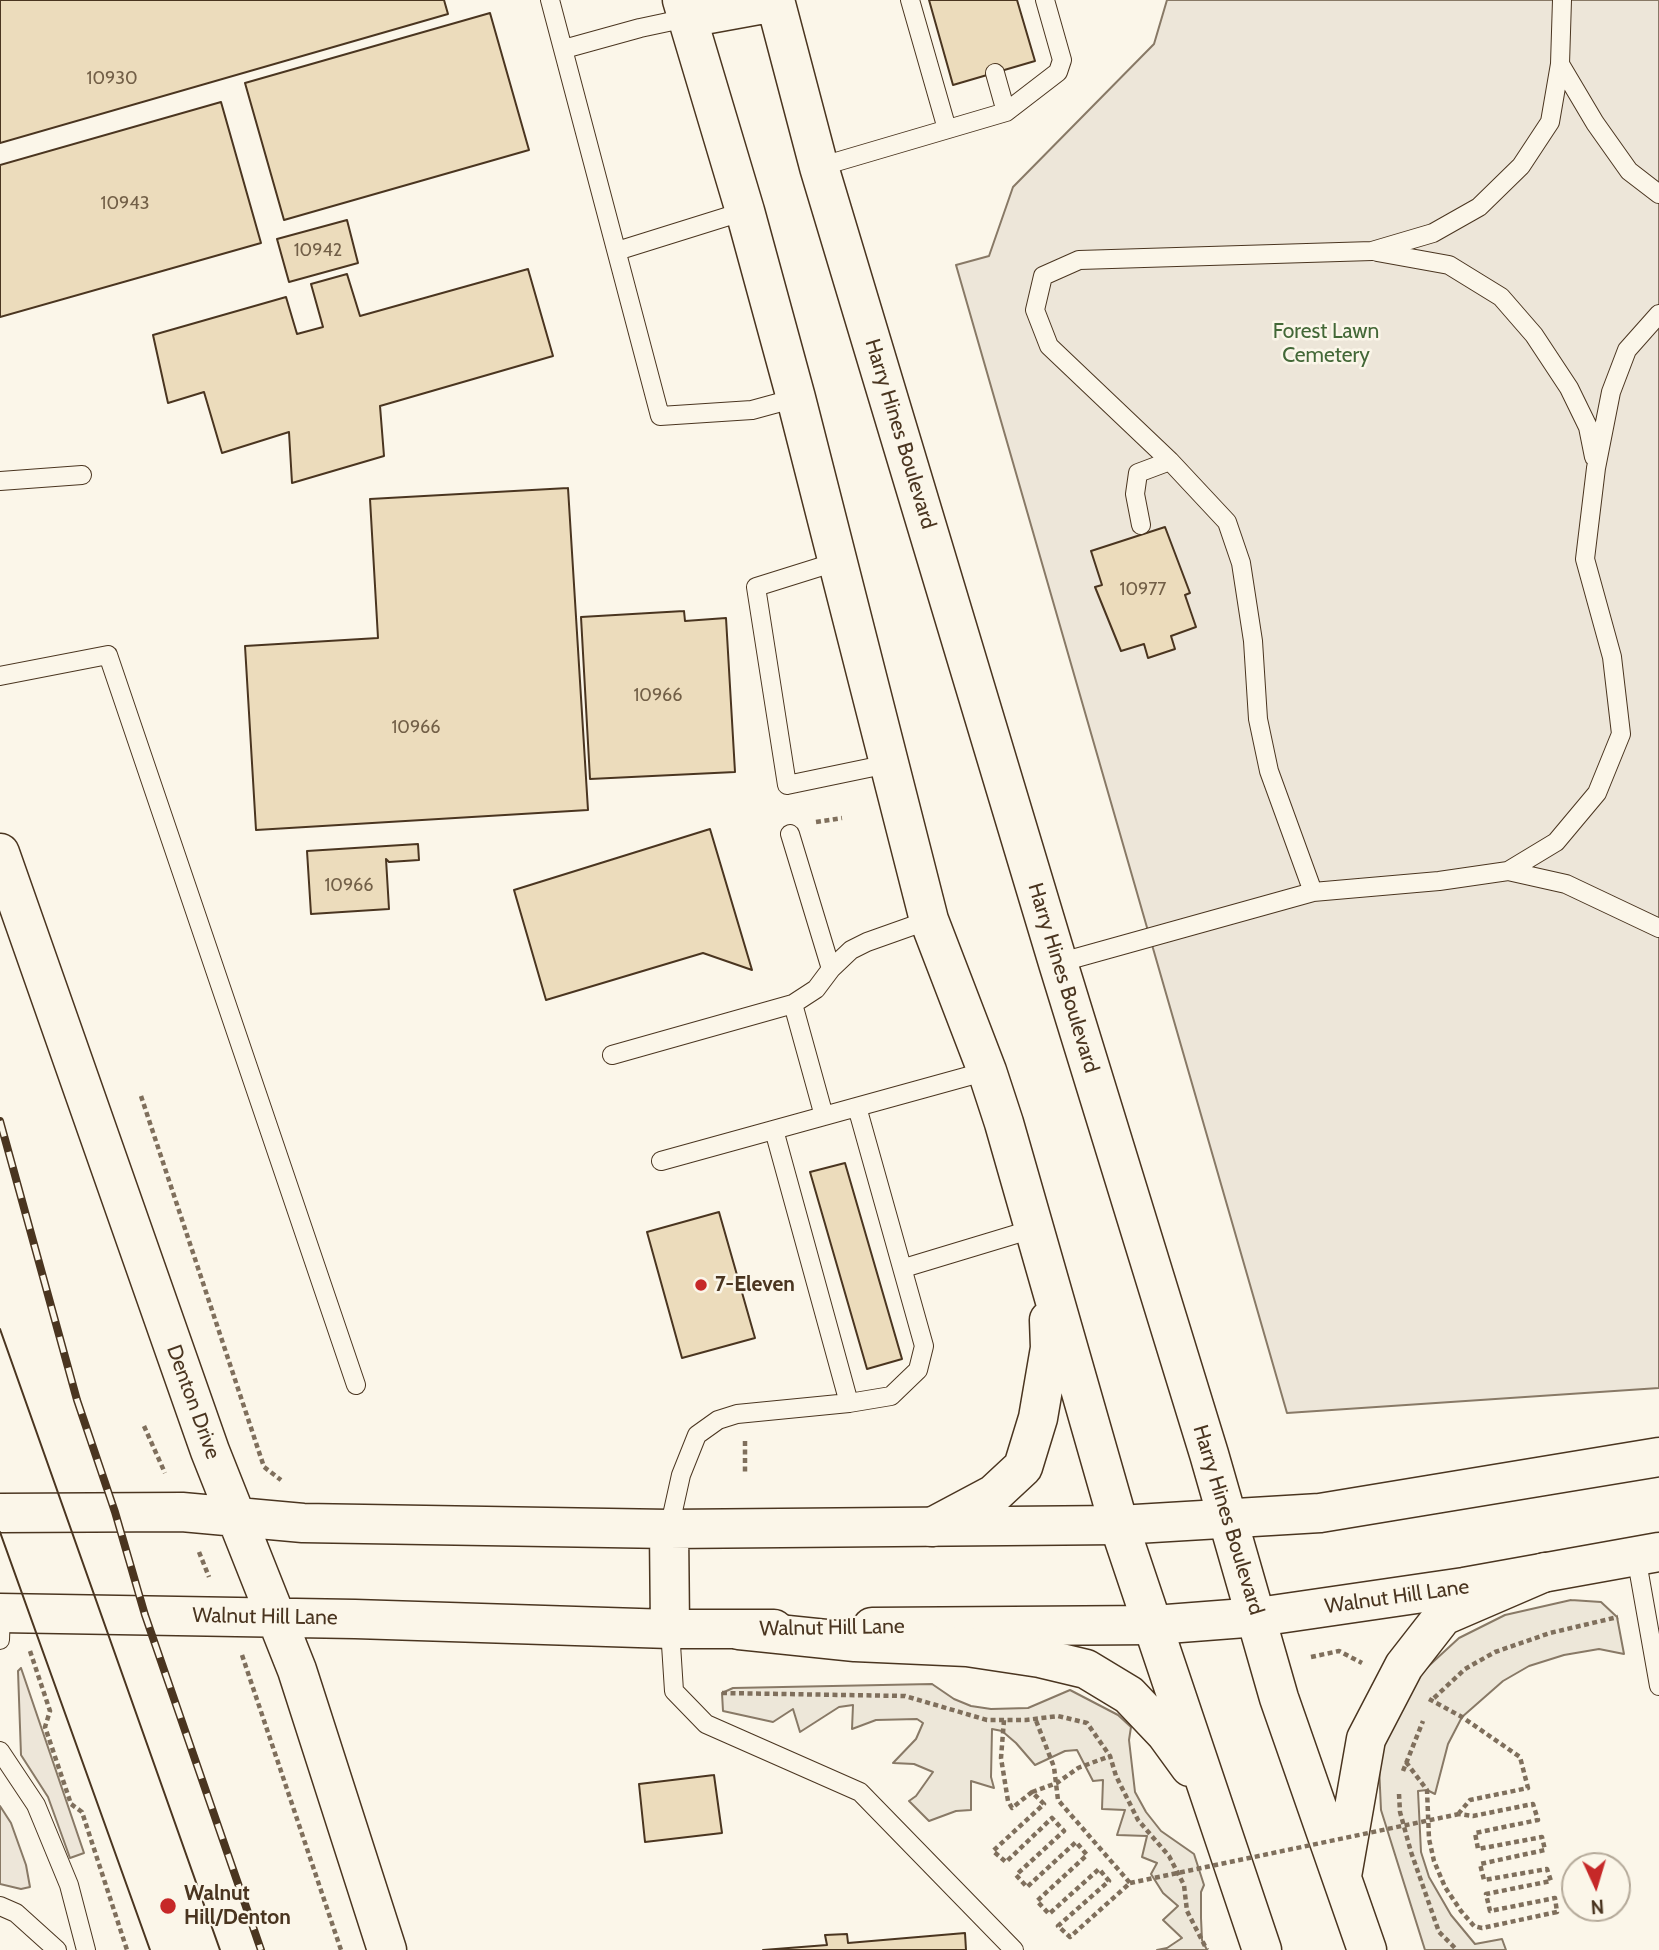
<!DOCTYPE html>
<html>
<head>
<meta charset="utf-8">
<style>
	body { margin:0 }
	#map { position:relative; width:1659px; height:1950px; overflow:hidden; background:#fbf6e9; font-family:Cabin,sans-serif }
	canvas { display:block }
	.north { position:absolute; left:1561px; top:1852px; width:70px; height:70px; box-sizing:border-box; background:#fbf6e9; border:2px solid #b4a999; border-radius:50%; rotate:176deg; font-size:19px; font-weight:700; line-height:28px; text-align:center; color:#4a3520 }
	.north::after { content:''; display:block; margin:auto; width:24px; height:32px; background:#c62828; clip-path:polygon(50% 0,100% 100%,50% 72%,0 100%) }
</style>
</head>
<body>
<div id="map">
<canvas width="1659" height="1950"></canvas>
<div class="north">N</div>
</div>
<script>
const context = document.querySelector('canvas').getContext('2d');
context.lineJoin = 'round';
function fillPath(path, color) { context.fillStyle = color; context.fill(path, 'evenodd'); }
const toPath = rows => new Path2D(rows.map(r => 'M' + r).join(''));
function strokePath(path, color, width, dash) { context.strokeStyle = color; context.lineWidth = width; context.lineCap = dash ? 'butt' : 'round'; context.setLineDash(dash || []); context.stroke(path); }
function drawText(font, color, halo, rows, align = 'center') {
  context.font = font + ' Cabin,sans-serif'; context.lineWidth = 5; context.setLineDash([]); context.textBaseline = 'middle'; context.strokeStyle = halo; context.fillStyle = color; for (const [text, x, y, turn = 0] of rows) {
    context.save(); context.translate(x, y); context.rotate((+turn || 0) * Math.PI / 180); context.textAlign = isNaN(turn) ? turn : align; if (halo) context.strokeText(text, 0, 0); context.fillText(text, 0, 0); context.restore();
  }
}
const green = toPath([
	[1167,0,1659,0,1659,1388,1287,1413,956,265,989,256,1013,187,1154,44,1167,0],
	[21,1668,84,1853,70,1858,48,1797,21,1755,18,1671,21,1668],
	[0,1806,11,1823,26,1865,30,1887,21,1889,0,1884,0,1806]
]);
fillPath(green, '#ede6d9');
strokePath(green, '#887966', 2);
const parking = toPath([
	[1571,1600,1601,1602,1617,1617,1624,1654,1599,1649,1564,1655,1529,1666,1503,1681,1462,1717,1448,1744,1435,1794,1427,1790,1418,1791,1421,1852,1429,1877,1451,1915,1475,1944,1502,1939,1506,1950,1425,1950,1381,1810,1379,1766,1389,1727,1421,1673,1459,1638,1505,1615,1571,1600],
	[932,1684,954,1699,971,1706,991,1709,1028,1708,1070,1690,1118,1715,1131,1727,1129,1740,1135,1792,1146,1812,1161,1831,1194,1854,1204,1885,1201,1892,1201,1918,1202,1940,1207,1950,1157,1950,1167,1948,1182,1938,1163,1920,1178,1906,1163,1893,1151,1874,1157,1863,1142,1857,1147,1836,1117,1835,1125,1810,1102,1809,1103,1780,1093,1781,1077,1750,1065,1751,1035,1765,1016,1743,1002,1731,992,1729,991,1777,994,1788,971,1781,971,1810,956,1811,929,1821,909,1801,916,1796,933,1772,914,1764,893,1763,916,1739,923,1723,917,1719,876,1720,852,1729,853,1705,839,1707,800,1732,793,1709,773,1722,723,1711,722,1693,733,1688,932,1684]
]);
fillPath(parking, '#ede7d9');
strokePath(parking, '#887966', 2);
const building = toPath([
	[0,0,444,0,448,14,0,143,0,0],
	[929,0,1017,0,1035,61,953,85,929,0],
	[490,13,529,150,284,220,245,83,490,13],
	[221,102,261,243,0,317,0,165,221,102],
	[347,220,358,263,289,282,277,239,347,220],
	[528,269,553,356,380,406,384,456,292,483,289,432,222,453,204,392,168,403,153,335,286,297,297,334,323,327,311,284,347,274,360,316,528,269],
	[568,488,588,810,256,830,245,646,378,638,370,499,568,488],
	[1165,527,1190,593,1185,595,1196,627,1171,636,1175,649,1148,658,1144,644,1121,651,1095,587,1102,585,1091,551,1165,527],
	[684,611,685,621,726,618,735,772,590,779,581,617,684,611],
	[710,829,752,970,703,953,546,1000,514,890,710,829],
	[418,844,419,860,389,862,386,859,389,909,311,914,307,851,418,844],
	[845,1163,902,1359,867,1369,810,1172,845,1163],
	[719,1212,755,1338,682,1358,647,1232,719,1212],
	[714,1775,722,1833,645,1842,639,1784,714,1775],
	[965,1933,966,1950,763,1950,827,1945,825,1935,847,1934,848,1943,965,1933]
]);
fillPath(building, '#ecdcbc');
strokePath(building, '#4a3520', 2);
const lane = toPath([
	[550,0,660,416,752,410,796,398],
	[910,0,947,129],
	[564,49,640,28,687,18],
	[1560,64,1595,123,1629,171,1659,194],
	[995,73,1006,112],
	[819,167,1006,112,1058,72,1062,60,1045,0],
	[617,251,745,211],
	[1377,252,1449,265,1501,297,1534,335,1569,388,1588,427,1594,457],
	[0,481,82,475],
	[1141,525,1135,494,1138,473,1170,461],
	[839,561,756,587,787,785,888,764],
	[0,676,108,655,356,1385],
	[790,834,831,969],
	[1508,871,1556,842,1597,793,1621,734,1612,657,1585,559,1596,468,1611,392,1627,350,1659,314],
	[1313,892,1269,771,1258,719,1253,641,1241,563,1227,522,1170,461,1049,346,1035,310,1043,276,1079,260,1372,251,1433,233,1479,207,1521,166,1550,122,1560,64,1562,0],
	[1058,963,1313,892,1439,881,1508,871,1566,884,1659,928],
	[793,1004,824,1116],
	[612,1055,793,1004,816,989,831,969,851,950,867,942,929,920],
	[774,1130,849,1403],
	[661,1161,987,1071],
	[904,1268,1033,1229],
	[669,1529,681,1475,697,1435,718,1420,737,1414,849,1403,891,1396,918,1370,924,1346,857,1107],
	[1636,1556,1659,1686],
	[670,1629,674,1691,706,1724,860,1792,1014,1950],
	[0,1640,1,1613],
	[0,1751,36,1805,69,1885,86,1950],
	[0,1906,16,1913,57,1950]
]);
const secondary = toPath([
	[0,853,210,1451,297,1670,387,1950],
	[0,1513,182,1512,303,1523,669,1529,1119,1525,1320,1513,1659,1457],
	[669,1529,670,1629],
	[0,1613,355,1619,670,1629,774,1629],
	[872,1627,1154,1625,1258,1617,1464,1587,1659,1552]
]);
const primary = toPath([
	[682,0,745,211,796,398,929,920,987,1071,1004,1123,1119,1525,1262,1950],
	[775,0,819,167,1058,963,1209,1454,1279,1698,1367,1950],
	[687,18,775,2],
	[932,1527,994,1494,1023,1467,1038,1418,1050,1348,1049,1320],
	[739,1630,855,1642,967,1647,1040,1658,1086,1669,1129,1695,1166,1734,1190,1767],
	[1342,1876,1366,1739,1404,1666,1443,1616,1545,1572]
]);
strokePath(lane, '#4a3520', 20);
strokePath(secondary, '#4a3520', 41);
strokePath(primary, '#4a3520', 41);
strokePath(toPath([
	[816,822,842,818],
	[141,1096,264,1467,281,1480],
	[144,1426,165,1473],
	[745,1441,745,1472],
	[199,1552,209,1577],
	[30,1651,50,1711,45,1727,71,1804,82,1812,127,1950],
	[242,1655,341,1950],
	[1311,1657,1339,1651,1362,1663],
	[722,1693,905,1696,987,1720,1026,1720,1058,1716,1087,1723,1110,1756,1116,1776,1138,1820,1169,1856,1184,1885,1187,1911,1207,1950],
	[1434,1698,1465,1669,1495,1652,1550,1633,1618,1617],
	[1429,1699,1462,1717,1520,1757,1528,1788,1470,1800,1459,1813],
	[1004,1720,1001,1758,1008,1801,1012,1808,1032,1792,1044,1804,993,1851,1006,1862,1052,1818,1064,1831,1016,1875,1027,1887,1076,1842,1087,1855,1037,1901,1049,1914,1099,1869,1109,1881,1058,1926,1070,1937,1130,1883,1058,1800,1054,1767,1035,1718],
	[1406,1762,1427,1790,1429,1839,1434,1861,1445,1887,1461,1911,1474,1926,1482,1928,1557,1912,1555,1898,1490,1911,1486,1894,1551,1881,1547,1869,1484,1880,1480,1864,1545,1850,1542,1837,1478,1849,1475,1833,1538,1820,1533,1804,1473,1816,1459,1814],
	[1403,1771,1423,1721],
	[1032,1792,1057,1783,1078,1768,1110,1756],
	[1399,1794,1400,1812,1411,1852,1439,1932,1457,1950]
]), '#7f6f5c', 4.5, [5, 3.5]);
strokePath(lane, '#fbf6e9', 18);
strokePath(secondary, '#fbf6e9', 38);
strokePath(primary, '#fbf6e9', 38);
strokePath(toPath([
	[0,1329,220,1950],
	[0,1532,150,1950]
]), '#4a3520', 2);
const rail = toPath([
	[0,1121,77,1400,115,1512,145,1615,261,1950]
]);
strokePath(rail, '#4a3520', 8);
strokePath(rail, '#fbf6e9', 5, [16]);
strokePath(toPath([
	[1130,1883,1459,1814]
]), '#7f6f5c', 4.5, [5, 3.5]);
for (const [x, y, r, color] of [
	[701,1285,7,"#c62828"],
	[168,1906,9,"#c62828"]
]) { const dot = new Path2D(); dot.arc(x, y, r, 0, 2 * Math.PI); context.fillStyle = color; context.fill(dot); strokePath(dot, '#fbf6e9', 2.5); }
drawText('18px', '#725f47', null, [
	["10930",112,79],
	["10943",125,204],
	["10942",318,251],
	["10977",1143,590],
	["10966",658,696],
	["10966",416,728],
	["10966",349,886]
]);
drawText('21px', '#436837', '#fbf6e9', [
	["Forest Lawn",1326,332],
	["Cemetery",1326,356]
]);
drawText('21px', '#4a3520', '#fbf6e9', [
	["Harry Hines Boulevard",900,434,73],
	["Harry Hines Boulevard",1063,978,73],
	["Denton Drive",193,1402,70],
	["Harry Hines Boulevard",1228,1520,73],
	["Walnut Hill Lane",1397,1597,-8],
	["Walnut Hill Lane",265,1617,1],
	["Walnut Hill Lane",832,1628,-1]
]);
drawText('bold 21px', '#4a3520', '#fbf6e9', [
	["7-Eleven",715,1285],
	["Walnut",184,1894],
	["Hill/Denton",184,1918]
], 'left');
</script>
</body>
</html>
